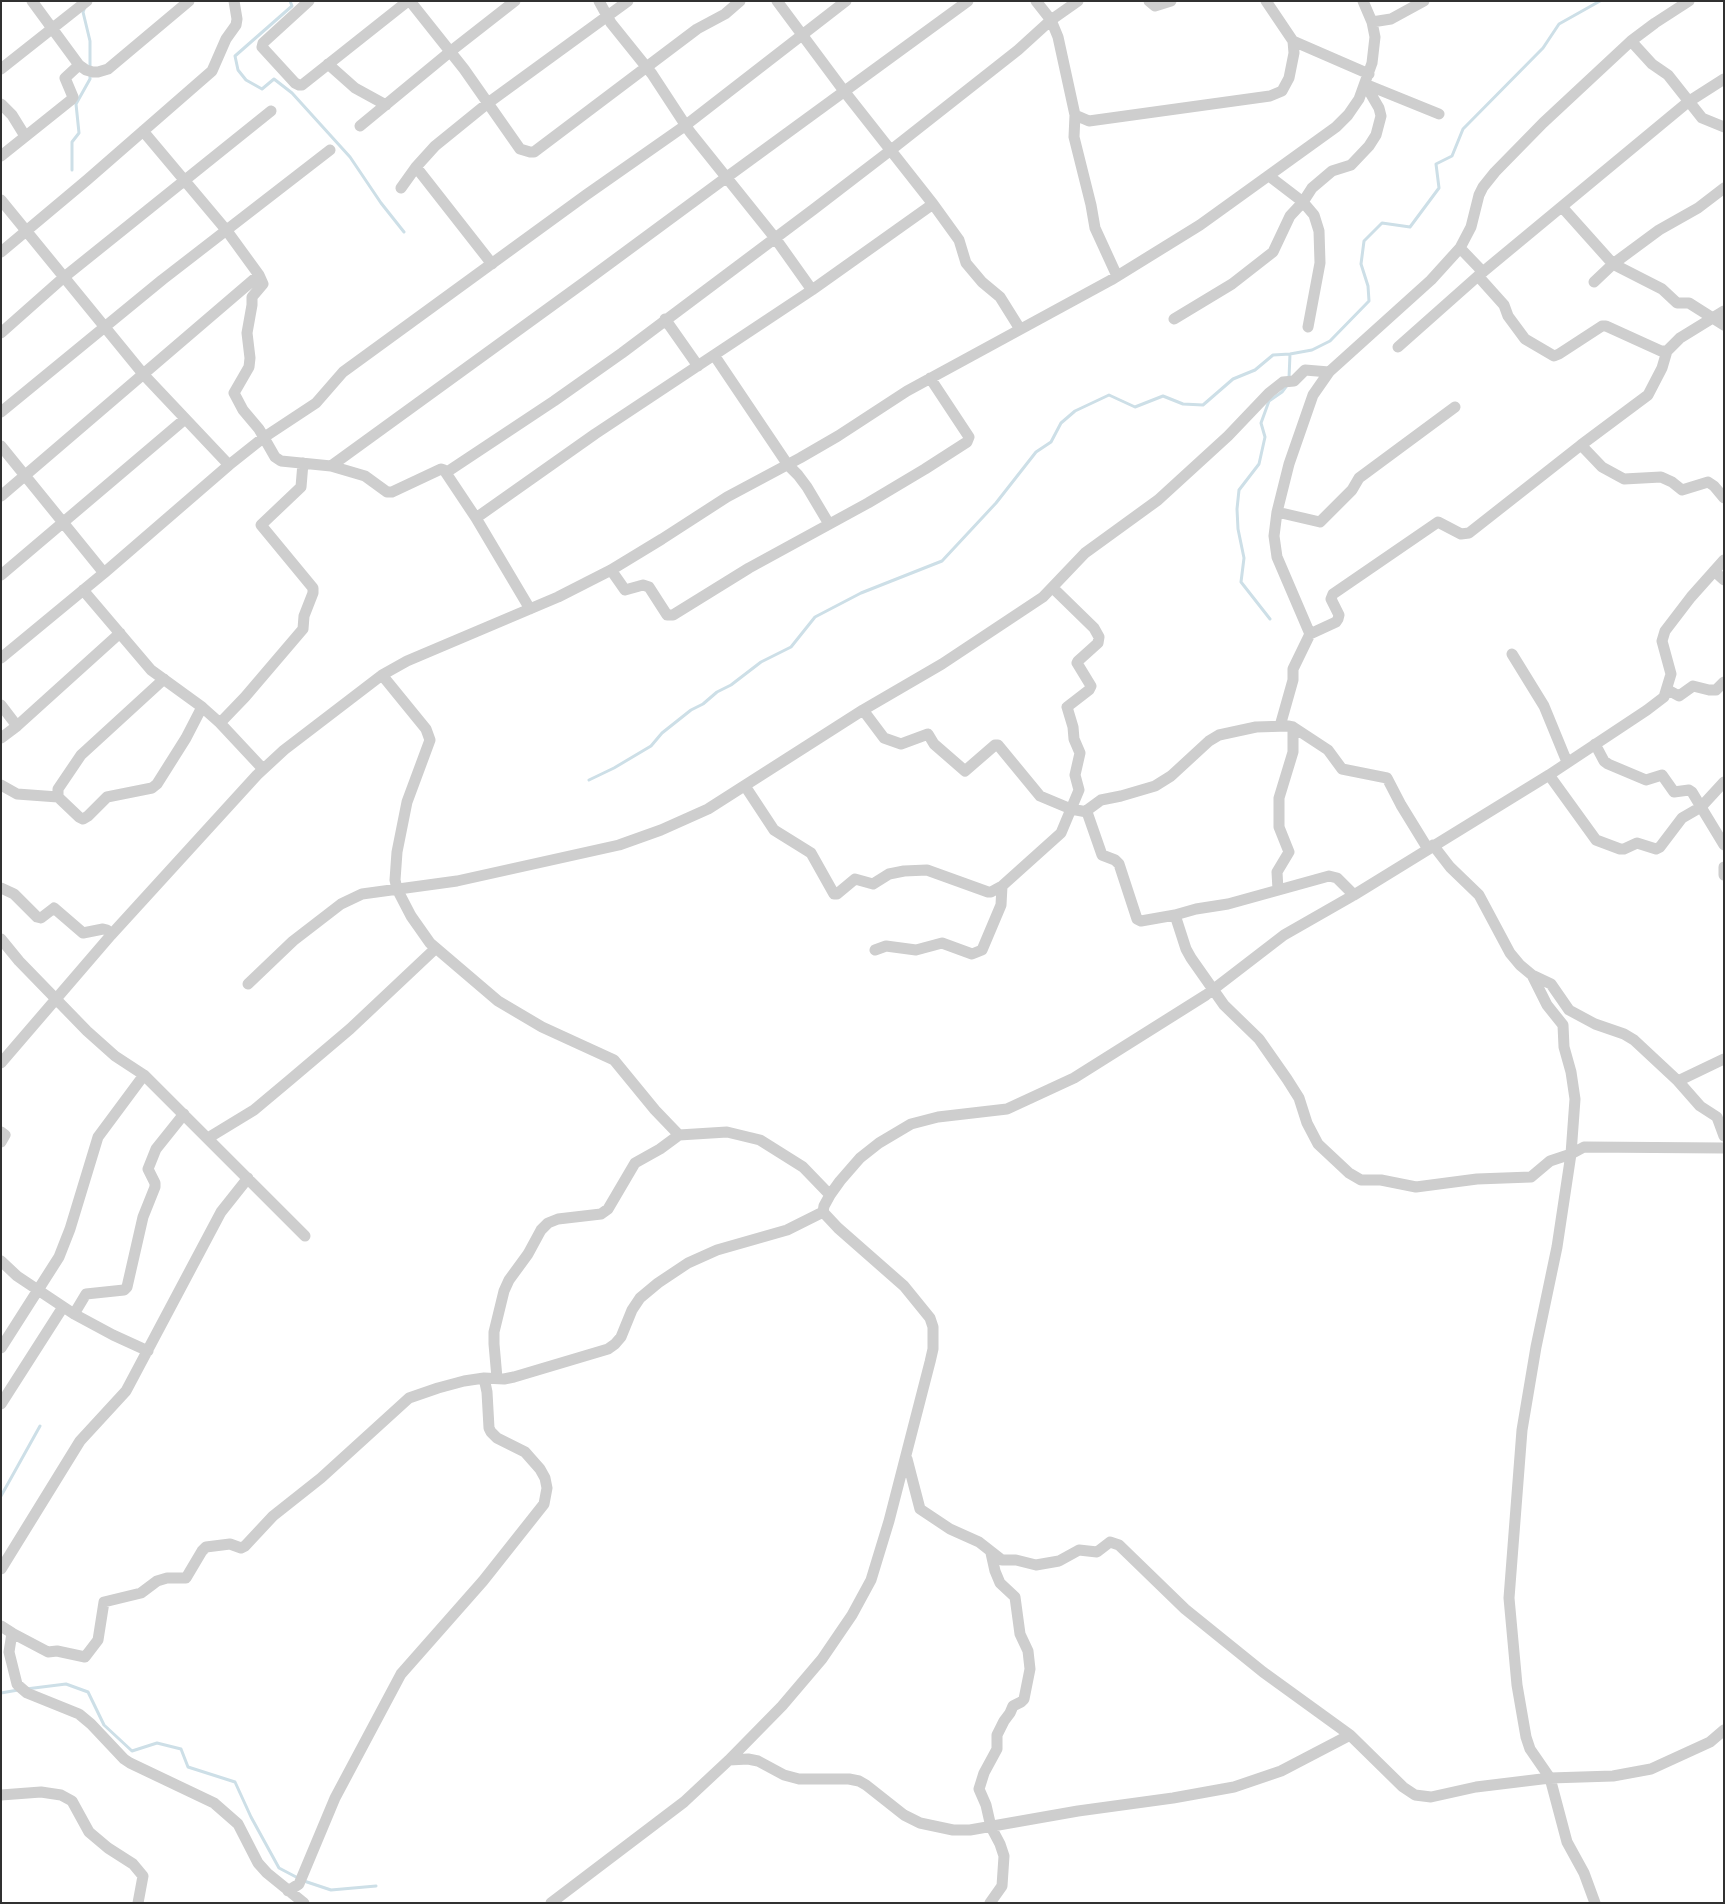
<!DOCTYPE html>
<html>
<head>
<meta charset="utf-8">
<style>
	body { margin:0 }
	#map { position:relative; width:1725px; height:1904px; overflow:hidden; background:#fff; font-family:"Source Sans 3",sans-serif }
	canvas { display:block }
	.frame { position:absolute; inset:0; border:2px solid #313131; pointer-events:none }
</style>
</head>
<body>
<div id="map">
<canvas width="1725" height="1904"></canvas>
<div class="frame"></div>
</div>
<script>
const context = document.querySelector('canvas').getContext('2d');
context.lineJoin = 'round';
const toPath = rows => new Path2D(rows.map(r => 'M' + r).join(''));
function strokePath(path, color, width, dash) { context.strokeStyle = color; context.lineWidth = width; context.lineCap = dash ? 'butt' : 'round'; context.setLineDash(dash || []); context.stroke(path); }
strokePath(toPath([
	[290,1,292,6,235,56,238,70,246,80,262,89,274,79,292,93,350,157,381,203,404,232],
	[85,7,83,12,90,41,90,67],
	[72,170,72,142,79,133,76,104,90,79,90,73],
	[1289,378,1290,354],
	[1270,619,1241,582,1244,558,1238,529,1237,509,1239,490,1259,464,1265,437,1261,423,1269,401,1282,392,1288,384],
	[589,780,614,768,651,746,662,733,691,710,703,704,717,692,731,685,761,662,791,647,815,617,861,593,942,561,996,503,1036,452,1051,442,1061,423,1075,411,1109,395,1135,407,1163,396,1183,404,1203,405,1233,379,1255,370,1273,355,1290,354,1312,350,1330,341,1369,301,1368,286,1361,264,1364,241,1382,223,1410,227,1439,188,1436,164,1452,156,1463,129,1543,48,1559,24,1600,1],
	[1,1496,40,1426],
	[26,1689,66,1684,88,1692,104,1725,132,1751,157,1743,181,1749,188,1767,235,1782,251,1817,279,1868,298,1878],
	[1,1693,18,1690],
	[304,1881,331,1890,376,1886]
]), '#cddfe7', 3);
strokePath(toPath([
	[309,1,263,43,262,47,295,83,299,85,302,85,408,1],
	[410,1,464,69,520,149,530,152,534,152,697,29,725,14,740,1],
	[599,1,611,23,652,74,690,132,775,238,812,290],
	[777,1,844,91,933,204,959,240,966,263,982,282,1000,297,1020,329],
	[1036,1,1051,20,1058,37,1075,115,1089,121,1270,96,1282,91,1289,78,1294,53,1293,41,1266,1],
	[1149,1,1155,6,1171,1],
	[1372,22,1391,19,1424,1],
	[1293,41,1369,74],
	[1631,41,1652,64,1668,75,1702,118,1724,127],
	[328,64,355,88,386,105],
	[79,65,86,70,93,72,98,72,108,69,189,1],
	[1,69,87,1],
	[1365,84,1439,114],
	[1,104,12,115,25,136],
	[1075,115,1074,137,1091,205,1095,228,1117,276],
	[360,126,451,51,515,1],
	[143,131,227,231,259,275,263,284,252,297,252,305,247,333,250,358,249,367,234,393,243,410,259,429,275,457,281,461,331,466,365,476,387,492,392,492,441,469,444,470,476,518,530,609],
	[1,156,71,100,73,97,65,78,79,65,32,1],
	[416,167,492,264],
	[1269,176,1303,202,1314,215,1319,231,1320,263,1308,327],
	[401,188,416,167,435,146,488,103,628,1],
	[1,200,144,375,229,465],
	[1562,207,1613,264,1662,289,1677,303,1689,303,1724,325],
	[1460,248,1483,272],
	[1,252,87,180,212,71,226,39,236,25,237,19,234,1],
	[1478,276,1504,305,1508,316,1525,339,1554,356,1559,354,1602,326,1606,326,1661,351,1667,351,1680,338,1724,311],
	[1594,282,1613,264,1659,230,1698,208,1724,188],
	[665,319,698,366],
	[1174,319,1232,284,1273,252,1290,216,1303,202,1312,188,1332,171,1351,165,1369,146,1376,135,1381,116,1379,108,1365,84],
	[1,333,63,278,271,111],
	[1398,347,1478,276,1688,102,1724,79],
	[714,355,788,465,798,475,807,487,829,524],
	[1,412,162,280,330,150],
	[1581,445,1602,467,1624,479,1661,477,1672,482,1682,490,1708,482,1714,486,1724,498],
	[1,446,104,573],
	[331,466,586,281,727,177,968,1],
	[447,472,554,401,622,353,814,209,891,150,1018,50,1051,20,1078,1],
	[1,496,259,275],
	[1277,512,1320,522,1352,490,1359,478,1455,407],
	[476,518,595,434,812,290,933,204],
	[611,570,625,590,643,585,649,587,667,615,673,615,749,568,868,503,925,469,967,442,969,437,930,378],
	[1714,571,1724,580],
	[1,575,185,419],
	[83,590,151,670,202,707,220,723,263,769],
	[1310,634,1277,557,1274,536,1277,512,1289,464,1313,395,1329,372,1431,280,1460,248,1471,227,1479,195,1483,187,1495,172,1543,123,1631,41,1655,23,1689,1],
	[1512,654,1544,706,1567,762],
	[1,658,104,573,229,465,263,438,316,403,343,372,586,195,686,125,846,1],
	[382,675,426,729,430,740,407,802,397,852,395,880,397,889,411,916,430,943,498,1001,542,1027,614,1060,655,1110,679,1135,727,1132,760,1140,803,1167,830,1195],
	[164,679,81,755,58,789,58,797,79,817,83,819,88,816,107,797,152,788,157,784,186,738,202,707],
	[1668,690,1679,696,1693,686,1709,690,1716,690,1724,682],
	[1,705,17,726,120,633],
	[863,710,884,738,901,744,928,734,934,744,965,771,995,745,998,745,1040,796,1071,809,1087,812,1102,855,1115,860,1119,864,1137,919,1141,921,1175,915,1186,949,1191,958,1224,1005,1259,1039,1287,1079,1299,1098,1307,1123,1318,1144,1349,1173,1361,1180,1381,1180,1416,1187,1477,1179,1531,1177,1550,1161,1571,1154,1575,1099,1571,1072,1564,1047,1563,1025,1547,1005,1532,975],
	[220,723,245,697,303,629,304,616,313,593,313,588,261,525,301,487,303,463],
	[1280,726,1293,680,1293,669,1310,634,1336,622,1338,619,1339,615,1331,599,1333,594,1438,522,1461,534,1469,533,1581,445,1648,395,1662,368,1667,351],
	[1,738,17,726],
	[1549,775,1596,840,1620,849,1624,849,1637,843,1656,849,1660,847,1682,818,1701,807,1692,792,1689,790,1674,792,1662,775,1646,780,1608,764,1604,761,1595,744],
	[1724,782,1701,807,1724,845],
	[1,785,17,794,58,797],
	[745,786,774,830,811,853,834,894,837,894,855,879,873,884,889,874,904,871,927,870,988,892,991,892,1002,886,1061,833,1079,790,1075,775,1080,753,1074,739,1073,727,1067,707,1089,690,1091,686,1077,663,1078,661,1098,643,1099,637,1094,628,1053,588],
	[1086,811,1101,800,1121,796,1155,786,1171,776,1209,741,1219,735,1256,727,1288,726,1293,727,1328,750,1342,769,1387,778,1401,805,1428,849],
	[1433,845,1450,867,1479,895,1510,953,1520,965,1532,975,1551,984,1569,1010,1595,1024,1624,1034,1634,1040,1678,1081,1700,1106,1717,1117,1724,1136],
	[1724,867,1724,875],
	[1,888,14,894,37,917,41,918,54,908,83,933,103,929,107,930,111,935],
	[1278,890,1277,872,1289,852,1279,827,1279,798,1293,752,1293,727],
	[1175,915,1196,909,1228,904,1329,876,1337,878,1354,895],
	[1,939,19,961,87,1031,115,1056,144,1075,305,1236],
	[875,950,886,946,916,950,942,943,972,954,982,950,1001,905,1002,886],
	[248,984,293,941,341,904,362,894,457,881,619,845,661,830,708,809,863,710,942,664,1043,597,1085,553,1158,500,1228,436,1269,393,1283,382,1294,381,1305,370,1329,372],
	[1,1063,111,935,257,775,284,750,382,675,407,661,558,597,611,570,662,539,727,497,800,458,838,436,907,391,1111,280,1200,225,1336,127,1348,115,1359,99,1372,63,1375,37,1372,22,1363,1],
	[1678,1081,1724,1059],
	[1,1132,5,1135,1,1142],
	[208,1138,254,1110,291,1079,350,1029,436,948],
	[1,1261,17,1276,74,1314,113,1335,148,1351],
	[74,1314,86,1294,124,1290,127,1287,143,1217,155,1187,155,1183,148,1169,156,1149,184,1114],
	[1,1348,59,1257,70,1229,98,1137,144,1075],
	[497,1378,494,1344,494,1332,504,1291,509,1280,528,1254,541,1230,548,1223,558,1219,601,1214,608,1209,635,1163,660,1149,679,1135],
	[1,1404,63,1307],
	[907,1459,920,1509,950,1529,979,1542,1002,1560,1016,1560,1036,1565,1059,1561,1079,1550,1097,1552,1110,1542,1119,1545,1185,1609,1263,1672,1350,1735,1403,1787,1415,1795,1431,1797,1476,1787,1550,1778,1613,1776,1651,1769,1710,1742,1724,1730],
	[1,1569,80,1441,126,1391,221,1212,248,1178],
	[1,1626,12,1633,9,1652,17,1684,20,1687,27,1693,79,1714,91,1724,124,1759,130,1763,214,1803,238,1824,258,1863,267,1873,304,1903],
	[12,1633,48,1652,57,1651,85,1657,98,1640,104,1602,141,1593,157,1581,167,1578,186,1578,202,1551,206,1547,230,1544,241,1548,245,1546,273,1516,321,1478,409,1398,438,1388,464,1381,484,1378,504,1379,514,1377,608,1349,615,1344,621,1337,632,1310,640,1298,658,1283,688,1263,717,1250,787,1230,823,1212],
	[729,1760,748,1759,758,1761,784,1775,799,1779,849,1779,859,1781,866,1785,904,1815,920,1823,953,1830,970,1830,1078,1811,1173,1798,1234,1787,1281,1771,1350,1735],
	[1,1795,41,1792,61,1795,72,1801,89,1832,108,1848,133,1864,143,1876,138,1903],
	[288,1891,299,1884,335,1798,401,1674,483,1581,544,1504,547,1488,545,1478,540,1469,525,1452,497,1438,491,1432,489,1428,487,1392,484,1378],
	[551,1903,684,1802,729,1760,782,1706,822,1659,852,1615,871,1580,889,1521,930,1362,933,1349,933,1327,930,1318,904,1286,838,1228,823,1212,824,1206,830,1195,840,1181,860,1158,879,1143,911,1124,938,1117,1007,1109,1074,1078,1206,995,1284,935,1354,895,1549,775,1647,710,1664,697,1671,674,1662,641,1665,631,1691,597,1724,560],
	[990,1903,1002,1886,1004,1856,1000,1844,991,1827,986,1805,979,1789,984,1773,997,1749,997,1735,1004,1721,1010,1713,1013,1706,1021,1702,1024,1699,1030,1669,1028,1651,1020,1634,1015,1597,1000,1583,995,1571,991,1553],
	[1595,1903,1584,1873,1567,1842,1550,1778,1530,1749,1526,1737,1517,1685,1509,1598,1522,1430,1536,1347,1557,1247,1571,1154,1584,1147,1724,1148]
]), '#cecece', 11);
</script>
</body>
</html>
